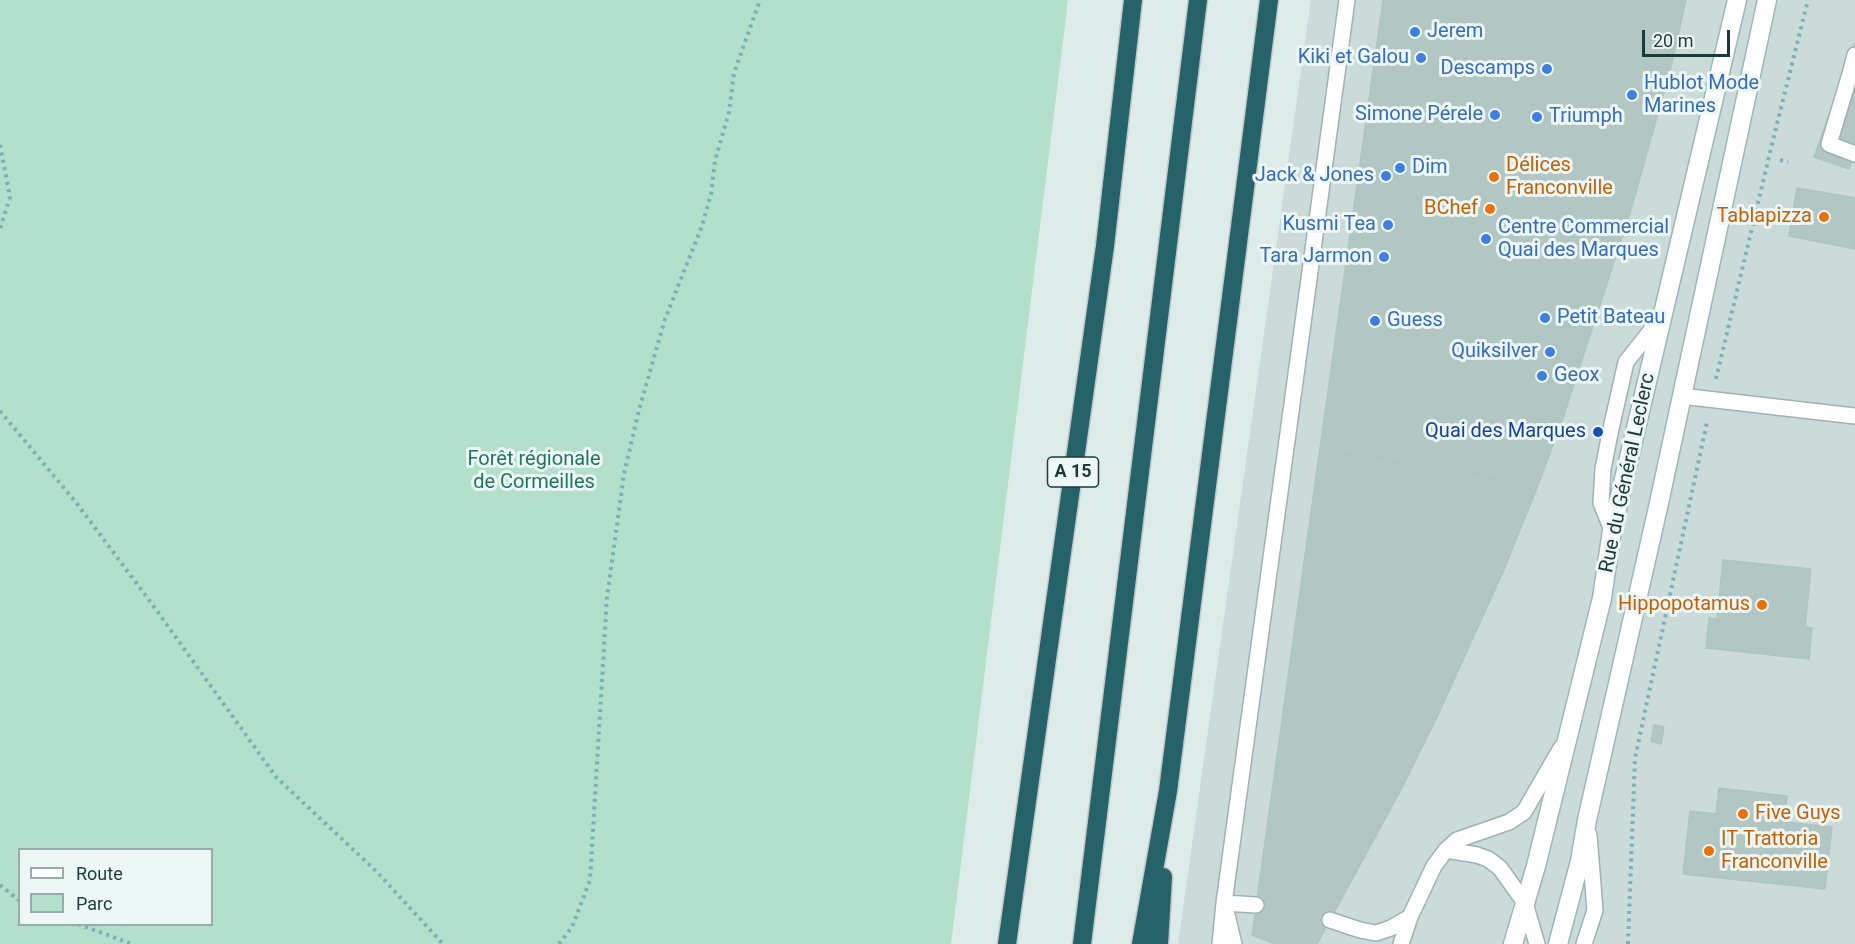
<!DOCTYPE html>
<meta charset="utf-8">
<style>
body{margin:0}
#map{position:relative;width:1855px;height:944px;overflow:hidden;background:#ddebe9;font-family:Roboto,sans-serif}
canvas{display:block}
.legend{position:absolute;left:18px;top:848px;width:195px;height:78px;box-sizing:border-box;background:#edf7f5;border:2px solid #9aabab;margin:0;padding:8px 10px;list-style:none;font-size:18px;color:#1d3a3b}
.legend li{display:flex;align-items:center;gap:12px;height:30px}
.legend b{width:30px;border:2px solid #9aabab}
.scale{position:absolute;left:1642px;top:30px;width:88px;height:27px;box-sizing:border-box;border:3px solid #1d3a3b;border-top:0;padding-left:8px;font-size:18px;line-height:21px;white-space:nowrap;color:#1d3a3b;-webkit-text-stroke:4px #edf7f5;paint-order:stroke}
</style>
<div id="map">
<canvas width="1855" height="944"></canvas>
<ul class="legend">
<li><b style="height:8px;background:#fff"></b>Route</li>
<li><b style="height:16px;background:#b3dfcd"></b>Parc</li>
</ul>
<div class="scale">20 m</div>
</div>
<script>
const context = document.querySelector('canvas').getContext('2d');
context.lineJoin = 'round';
function fillPath(path, color) {
  context.fillStyle = color;
  context.fill(path, 'evenodd');
}
function poly(rows) {
  const path = new Path2D();
  for (const r of rows) {
    path.moveTo(r[0], r[1]);
    for (let i = 2; i < r.length; i += 2) path.lineTo(r[i], r[i + 1]);
  }
  return path;
}
function stroke(path, color, width, dash) {
  context.strokeStyle = color;
  context.lineWidth = width;
  context.lineCap = dash ? 'butt' : 'round';
  context.setLineDash(dash || []);
  context.stroke(path);
}
function write(font, color, halo, rows, align = 'center') {
  context.font = font + ' Roboto,sans-serif';
  context.lineWidth = 6;
  context.setLineDash([]);
  context.textBaseline = 'middle';
  context.strokeStyle = halo;
  context.fillStyle = color;
  for (const [text, x, y, turn = 0] of rows) {
    context.save();
    context.translate(x, y);
    context.rotate((+turn || 0) * Math.PI / 180);
    context.textAlign = isNaN(turn) ? turn : align;
    if (halo) context.strokeText(text, 0, 0);
    context.fillText(text, 0, 0);
    context.restore();
  }
}
const built = poly([
 [1311,0,1855,0,1855,944,1178,944]
]);
const green = poly([
 [0,0,1068,0,951,944,0,944],
 [20,850,212,850,212,924,20,924]
]);
const building = poly([
 [1383,0,1686,0,1670,71,1630,213,1561,424,1539,483,1461,473,1320,448,1383,0],
 [1855,42,1855,152,1849,169,1814,157,1855,42],
 [1797,188,1855,198,1855,249,1789,236,1797,188],
 [1320,448,1461,473,1539,483,1503,572,1438,715,1403,786,1317,944,1275,944,1252,935,1320,448],
 [1723,560,1811,569,1805,627,1812,628,1809,659,1706,648,1709,618,1717,619,1723,560],
 [1654,725,1664,727,1661,744,1651,741,1654,725],
 [1719,788,1787,796,1784,822,1832,827,1825,889,1683,874,1690,811,1716,814,1719,788]
]);
const path = poly([
 [0,145,10,197,0,229],
 [1780,160,1788,162],
 [1716,379,1773,140,1808,0],
 [0,411,78,505,152,604,276,777,377,872,443,944],
 [0,885,20,901],
 [78,924,132,944],
 [559,944,572,927,590,880,607,597,624,474,639,410,665,319,702,226,711,194,715,161,729,112,734,73,760,0],
 [1628,944,1635,758,1707,422]
]);
const lane = poly([
 [1855,55,1850,74,1855,75],
 [1850,74,1829,144,1855,154],
 [1681,396,1855,416],
 [1612,530,1601,503,1603,469,1610,433,1626,362,1661,318],
 [1446,850,1477,855,1488,859,1500,868,1525,903,1537,944],
 [1224,903,1256,905],
 [1227,915,1234,944],
 [1330,920,1360,930,1376,933,1391,928,1410,917],
 [1220,944,1224,903,1347,0],
 [1401,944,1410,917,1434,866,1446,850,1457,840,1509,822,1524,812,1561,748],
 [1584,944,1595,910,1589,835]
]);
const secondary = poly([
 [1513,944,1536,866,1602,598,1612,530,1737,0],
 [1558,944,1580,861,1587,820,1659,503,1767,0]
]);
const highway = poly([
 [1007,944,1105,246,1133,0],
 [1082,944,1198,0],
 [1141,944,1168,791,1269,0],
 [1159,944,1163,877]
]);
const markers = [
 [1415,32,6,"#3f7fe0"],
 [1421,58,6,"#3f7fe0"],
 [1547,69,6,"#3f7fe0"],
 [1632,95,6,"#3f7fe0"],
 [1495,115,6,"#3f7fe0"],
 [1537,117,6,"#3f7fe0"],
 [1400,168,6,"#3f7fe0"],
 [1386,176,6,"#3f7fe0"],
 [1494,177,6,"#e8710a"],
 [1490,209,6,"#e8710a"],
 [1824,217,6,"#e8710a"],
 [1388,225,6,"#3f7fe0"],
 [1486,239,6,"#3f7fe0"],
 [1384,257,6,"#3f7fe0"],
 [1545,318,6,"#3f7fe0"],
 [1375,321,6,"#3f7fe0"],
 [1550,352,6,"#3f7fe0"],
 [1542,376,6,"#3f7fe0"],
 [1598,432,6,"#1a4fb4"],
 [1762,605,6,"#e8710a"],
 [1743,814,6,"#e8710a"],
 [1709,851,6,"#e8710a"]
];
const shields = [
 [1073,472,51]
];
const shieldNames = [
 ["A 15",1073,472]
];
const shopNames = [
 ["Jerem",1427,32],
 ["Kiki et Galou",1409,58,"right"],
 ["Descamps",1535,69,"right"],
 ["Hublot Mode",1644,84],
 ["Marines",1644,107],
 ["Simone Pérele",1483,115,"right"],
 ["Triumph",1549,117],
 ["Dim",1412,168],
 ["Jack & Jones",1374,176,"right"],
 ["Kusmi Tea",1376,225,"right"],
 ["Centre Commercial",1498,228],
 ["Quai des Marques",1498,251],
 ["Tara Jarmon",1372,257,"right"],
 ["Petit Bateau",1557,318],
 ["Guess",1387,321],
 ["Quiksilver",1538,352,"right"],
 ["Geox",1554,376]
];
const foodNames = [
 ["Délices",1506,166],
 ["Franconville",1506,189],
 ["BChef",1478,209,"right"],
 ["Tablapizza",1812,217,"right"],
 ["Hippopotamus",1750,605,"right"],
 ["Five Guys",1755,814],
 ["IT Trattoria",1721,840],
 ["Franconville",1721,863]
];
const transitNames = [
 ["Quai des Marques",1586,432]
];
const parkNames = [
 ["Forêt régionale",534,460],
 ["de Cormeilles",534,483]
];
const streetNames = [
 ["Rue du Général Leclerc",1628,473,-78]
];
fillPath(built, '#cbdbd9');
fillPath(green, '#b3dfcd');
fillPath(building, '#b2c6c3');
stroke(building, '#afc5c3', 1.5);
stroke(lane, '#a0b2b1', 18);
stroke(secondary, '#9bb8b6', 21);
stroke(highway, '#c0c8c8', 21);
stroke(path, '#7ab1b2', 4, [3, 4.5]);
stroke(lane, '#fff', 15);
stroke(secondary, '#fff', 18);
stroke(highway, '#26626a', 18);
for (const [x, y, r, color] of markers) {
  const dot = new Path2D();
  dot.arc(x, y, r, 0, 2 * Math.PI);
  context.fillStyle = color;
  context.fill(dot);
  stroke(dot, '#edf7f5', 2);
}
for (const [x, y, w] of shields) {
  const box = new Path2D();
  box.roundRect(x - w / 2, y - 15, w, 30, 4.5);
  context.fillStyle = '#edf7f5';
  context.fill(box);
  stroke(box, '#1d3a3b', 1.5);
}
write('bold 18px', '#1d3a3b', null, shieldNames);
write('20px', '#366cbe', '#edf7f5', shopNames, 'left');
write('20px', '#c56008', '#edf7f5', foodNames, 'left');
write('20px', '#164399', '#edf7f5', transitNames, 'right');
write('20px', '#23765e', '#edf7f5', parkNames);
write('20px', '#1d3a3b', '#edf7f5', streetNames);
</script>
